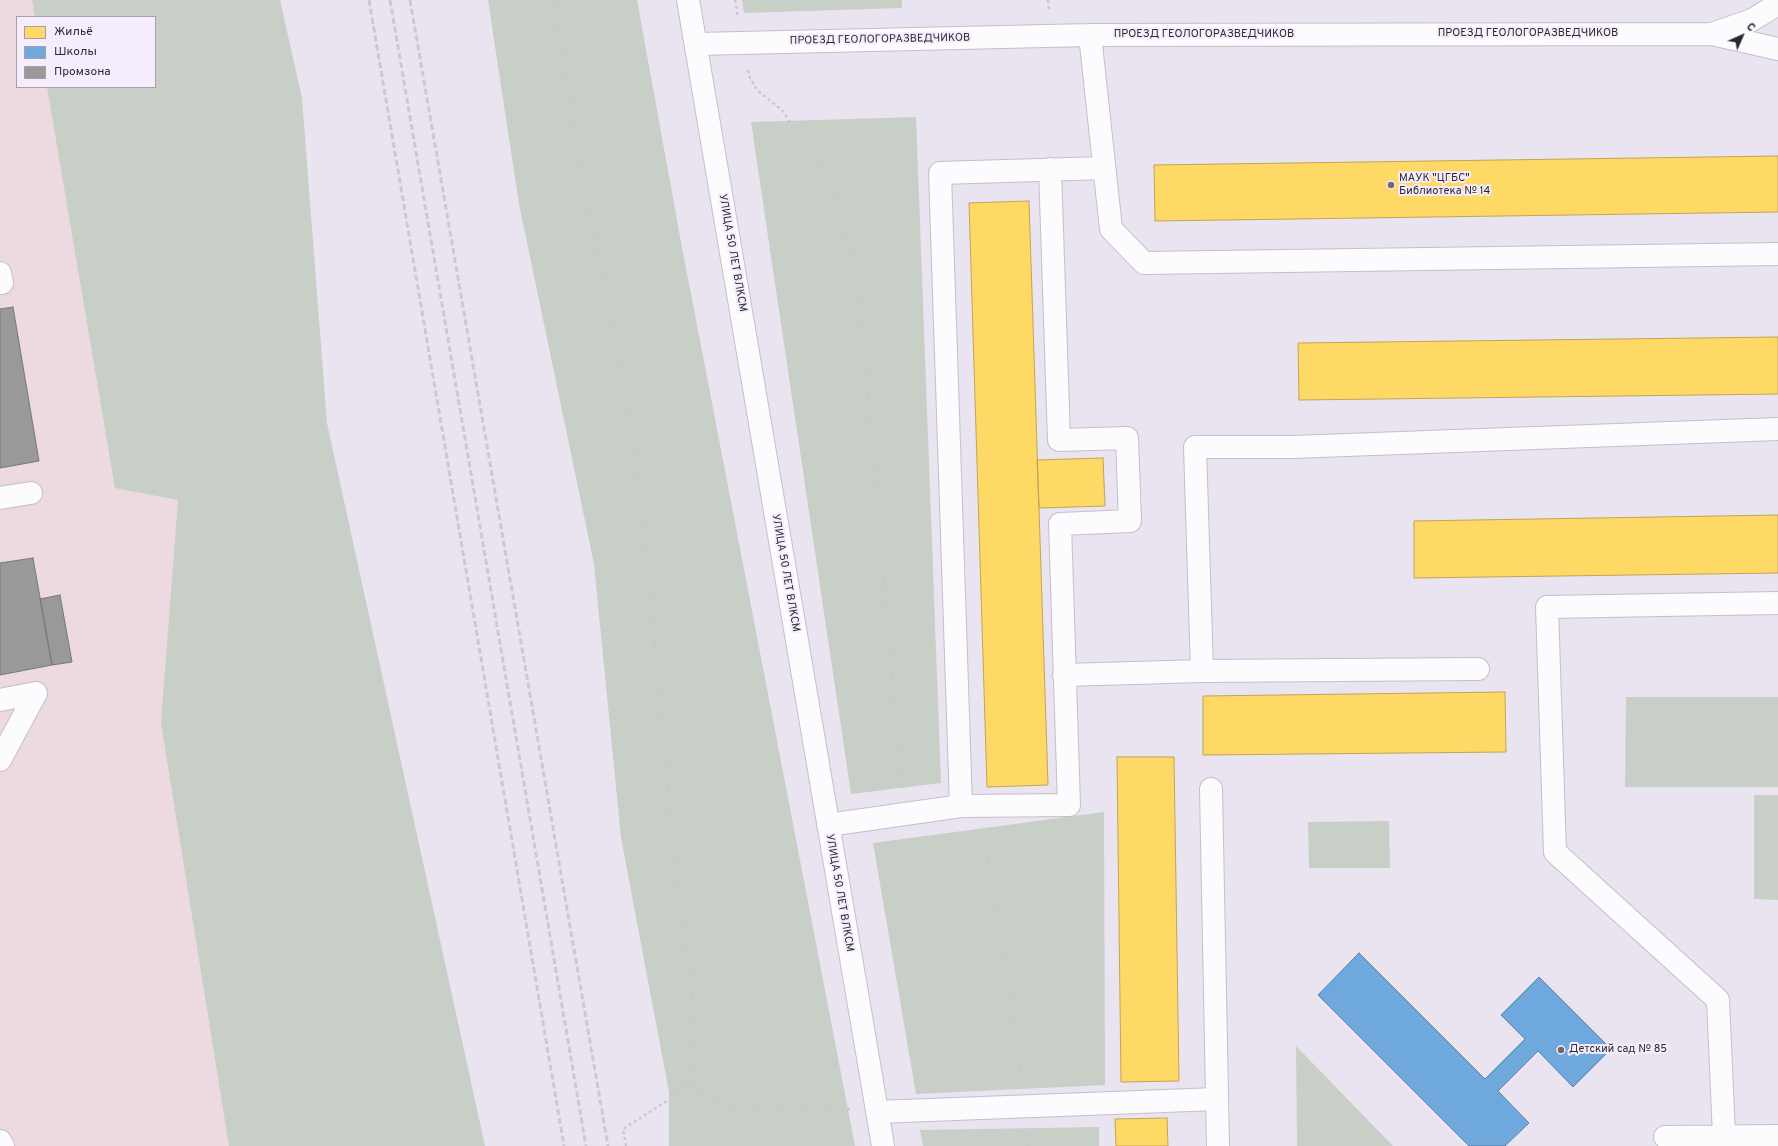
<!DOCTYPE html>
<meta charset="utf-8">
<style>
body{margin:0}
#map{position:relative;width:1778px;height:1146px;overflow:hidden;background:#eae4f1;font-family:Overpass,sans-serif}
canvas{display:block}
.legend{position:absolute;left:16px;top:16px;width:140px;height:72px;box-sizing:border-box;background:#f5edfc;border:1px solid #a59eab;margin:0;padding:5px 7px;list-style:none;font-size:12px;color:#2c2831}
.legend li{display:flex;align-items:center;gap:8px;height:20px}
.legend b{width:20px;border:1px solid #a59eab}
.north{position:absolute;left:1722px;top:16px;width:40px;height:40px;-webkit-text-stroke:3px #f5edfc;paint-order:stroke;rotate:45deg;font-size:11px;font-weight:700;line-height:16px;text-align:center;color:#2c2831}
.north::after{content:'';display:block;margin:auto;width:14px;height:18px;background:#2c2831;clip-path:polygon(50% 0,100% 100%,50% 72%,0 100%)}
</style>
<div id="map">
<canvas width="1778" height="1146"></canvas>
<ul class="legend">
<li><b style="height:11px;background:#ffd966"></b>Жильё</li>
<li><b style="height:11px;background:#6fa8dc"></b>Школы</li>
<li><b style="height:11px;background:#999"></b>Промзона</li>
</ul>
<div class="north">С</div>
</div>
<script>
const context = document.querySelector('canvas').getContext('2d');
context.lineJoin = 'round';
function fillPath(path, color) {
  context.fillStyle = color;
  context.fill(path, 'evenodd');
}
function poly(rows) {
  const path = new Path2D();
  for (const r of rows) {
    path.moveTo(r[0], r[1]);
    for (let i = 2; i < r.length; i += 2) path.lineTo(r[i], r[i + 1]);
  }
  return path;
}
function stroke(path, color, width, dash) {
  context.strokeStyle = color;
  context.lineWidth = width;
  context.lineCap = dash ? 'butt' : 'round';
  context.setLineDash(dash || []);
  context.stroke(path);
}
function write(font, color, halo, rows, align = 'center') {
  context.font = font + ' Overpass,sans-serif';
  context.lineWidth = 4;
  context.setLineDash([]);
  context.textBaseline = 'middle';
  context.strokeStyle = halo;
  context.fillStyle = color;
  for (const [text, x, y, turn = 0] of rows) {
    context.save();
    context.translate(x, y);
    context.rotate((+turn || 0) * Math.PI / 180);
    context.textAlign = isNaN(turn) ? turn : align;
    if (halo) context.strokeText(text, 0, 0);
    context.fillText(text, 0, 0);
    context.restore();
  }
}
const industrial = poly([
 [0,0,122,0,125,17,17,17,17,87,137,87,323,1146,0,1146]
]);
const green = poly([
 [32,0,280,0,302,98,327,423,485,1146,229,1146,161,723,178,500,115,488,47,87,155,87,155,17,35,17],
 [488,0,637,0,681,242,855,1146,669,1146,669,1092,621,838,594,564,519,204],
 [742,0,902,0,902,8,744,13],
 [916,117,941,783,851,794,751,122],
 [1626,697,1778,697,1778,787,1625,787],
 [1754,795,1778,795,1778,900,1754,899],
 [1104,812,1105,1085,916,1094,873,843],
 [1389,821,1390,868,1309,868,1308,822],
 [1296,1046,1393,1146,1297,1146],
 [1099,1127,1099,1146,923,1146,920,1130]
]);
const homes = poly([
 [1778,156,1778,212,1155,221,1154,165,1778,156],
 [1029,201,1048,785,987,787,969,203,1029,201],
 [1778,337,1778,394,1299,400,1298,343,1778,337],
 [1103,458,1105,506,1039,508,1037,460,1103,458],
 [1778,515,1778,573,1414,578,1414,521,1778,515],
 [1505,692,1506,752,1203,755,1203,696,1505,692],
 [1117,757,1174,757,1179,1081,1121,1082,1117,757],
 [1167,1118,1168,1146,1116,1146,1115,1119,1167,1118]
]);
const schools = poly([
 [1359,953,1485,1079,1525,1039,1501,1015,1539,977,1611,1049,1573,1087,1538,1051,1498,1091,1529,1123,1505,1146,1469,1146,1318,995,1359,953]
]);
const industry = poly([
 [13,307,39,461,0,468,0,309,13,307],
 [33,558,52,665,0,675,0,563,33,558],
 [60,595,72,662,52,665,40,599,60,595]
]);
const path = poly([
 [554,0,576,142,637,456,679,908,689,965,693,1011,694,1060,688,1081,676,1095,623,1129,626,1146],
 [735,0,738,18],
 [1048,0,1049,9],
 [748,70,750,78,758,91,782,110,828,178,857,272,902,788],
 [984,832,1022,1080],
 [688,1081,714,1102,737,1109,768,1106,802,1109,850,1109],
 [1027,1133,1028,1146]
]);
const minor = poly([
 [688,0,883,1146],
 [1712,34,1752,20,1778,4],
 [1090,35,1111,229,1144,263,1778,254],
 [697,44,1090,35,1712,34,1778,49],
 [0,273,2,283,0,283],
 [0,498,31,493],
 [1202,671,1195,447,1293,447,1778,429],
 [1064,675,1202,671,1478,669],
 [0,700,36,693,0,760],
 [1211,789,1218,1146],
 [961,806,1069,805,1060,524,1130,521,1127,438,1059,440,1050,169],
 [828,825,961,806,940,173,1104,168],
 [877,1112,1217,1099],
 [1724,1136,1718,1000,1555,852,1547,607,1778,603],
 [1665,1137,1778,1136],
 [0,1141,3,1146]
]);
const rail = poly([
 [369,0,564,1146],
 [390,0,586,1146],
 [410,0,608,1146]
]);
const markers = [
 [1391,185,4,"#6e6a74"],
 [1561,1050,4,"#6e6a74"]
];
const streetNames = [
 ["ПРОЕЗД ГЕОЛОГОРАЗВЕДЧИКОВ",1528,34],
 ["ПРОЕЗД ГЕОЛОГОРАЗВЕДЧИКОВ",1204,35],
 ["ПРОЕЗД ГЕОЛОГОРАЗВЕДЧИКОВ",880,40,-1],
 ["УЛИЦА 50 ЛЕТ ВЛКСМ",732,253,80],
 ["УЛИЦА 50 ЛЕТ ВЛКСМ",785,573,80],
 ["УЛИЦА 50 ЛЕТ ВЛКСМ",839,893,80]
];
const poiNames = [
 ["МАУК \"ЦГБС\"",1399,179],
 ["Библиотека № 14",1399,192],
 ["Детский сад № 85",1569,1050]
];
fillPath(industrial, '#ecdae0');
fillPath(green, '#c8cfc6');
fillPath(homes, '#ffd966');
stroke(homes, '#c0a456', 1);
fillPath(schools, '#6fa8dc');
stroke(schools, '#5b82a9', 1);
fillPath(industry, '#999');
stroke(industry, '#78777a', 1);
stroke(minor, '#c4bfca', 24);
stroke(path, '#cac8cc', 2.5, [3, 3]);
stroke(minor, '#fcfbfd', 22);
stroke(rail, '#cbcacd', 3, [6, 3]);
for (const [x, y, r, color] of markers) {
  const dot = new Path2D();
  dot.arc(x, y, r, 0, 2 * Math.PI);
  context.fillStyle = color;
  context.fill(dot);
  stroke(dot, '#f5edfc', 1.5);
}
write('11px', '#2c2831', '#f5edfc', streetNames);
write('11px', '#2c2831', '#f5edfc', poiNames, 'left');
</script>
